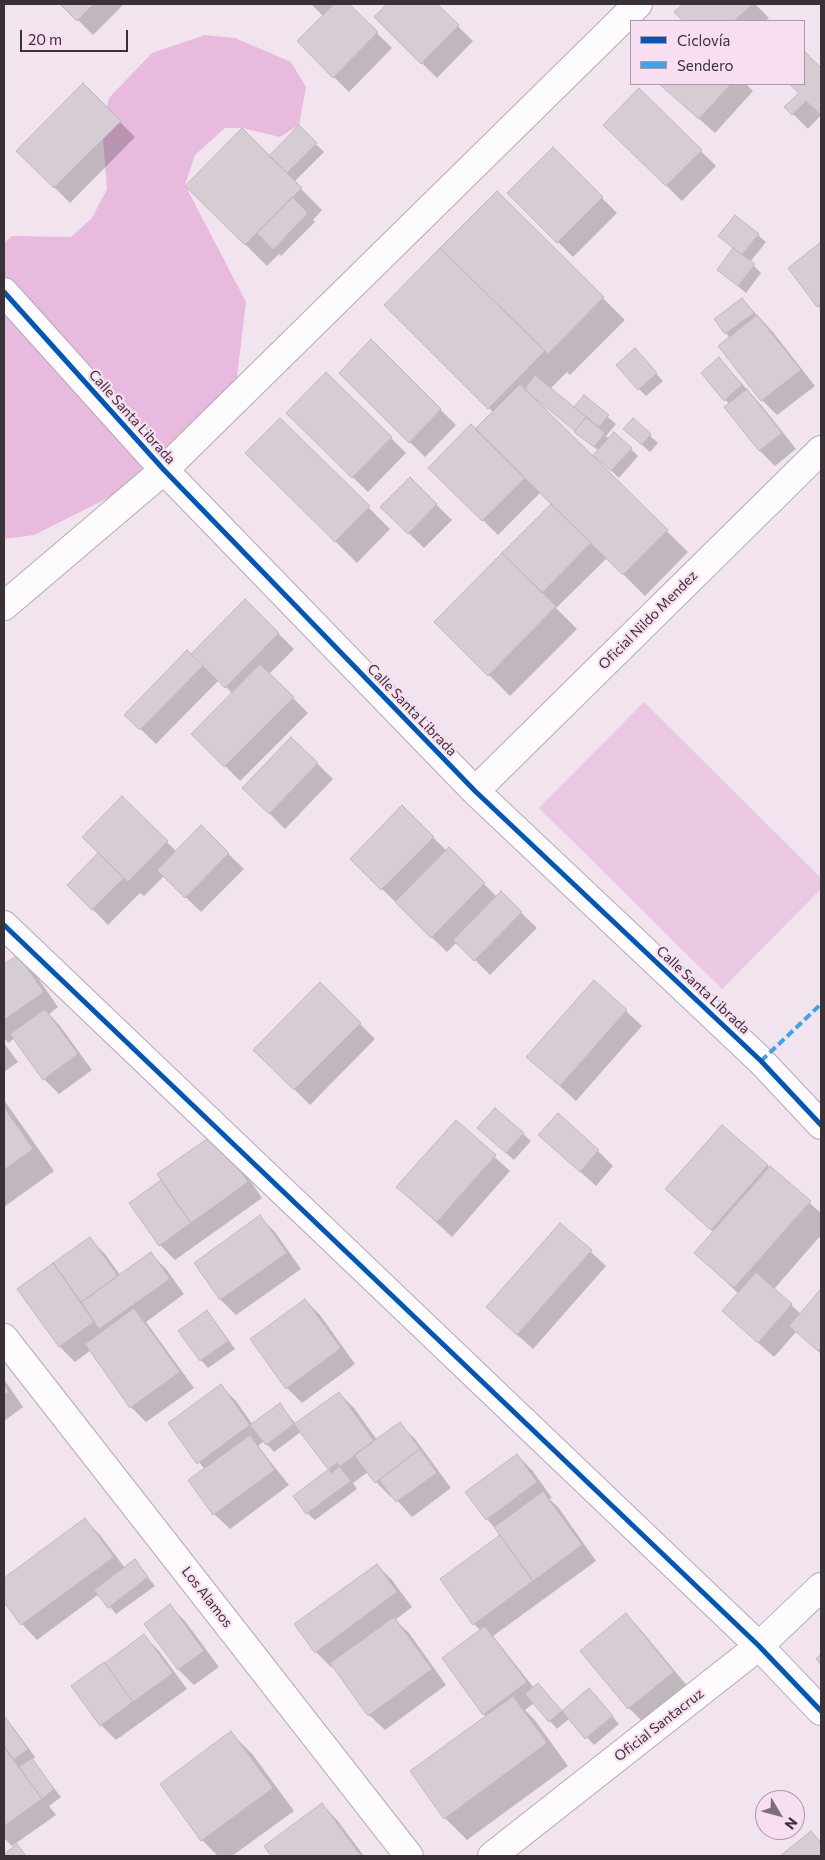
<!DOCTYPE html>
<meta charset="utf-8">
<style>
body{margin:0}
#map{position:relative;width:825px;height:1860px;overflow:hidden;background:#f1e4ee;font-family:Commissioner,sans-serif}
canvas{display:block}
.frame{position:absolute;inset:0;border:5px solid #3a3138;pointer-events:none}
.legend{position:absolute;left:630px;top:20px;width:175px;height:65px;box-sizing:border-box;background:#f7def1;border:1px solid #ab99a7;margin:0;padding:6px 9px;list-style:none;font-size:15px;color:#3a3138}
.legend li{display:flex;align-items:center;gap:10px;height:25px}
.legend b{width:25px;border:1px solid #ab99a7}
.north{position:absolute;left:755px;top:1790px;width:50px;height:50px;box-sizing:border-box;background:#f7def1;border:1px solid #ab99a7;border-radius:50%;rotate:127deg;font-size:14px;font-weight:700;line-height:20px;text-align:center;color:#3a3138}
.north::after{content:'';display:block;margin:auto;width:18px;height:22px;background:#7a7078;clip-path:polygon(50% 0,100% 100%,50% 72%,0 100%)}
.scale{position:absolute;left:20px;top:30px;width:108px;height:22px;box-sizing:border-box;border:2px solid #3a3138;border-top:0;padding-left:6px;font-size:15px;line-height:18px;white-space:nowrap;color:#3a3138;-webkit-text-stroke:4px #f7def1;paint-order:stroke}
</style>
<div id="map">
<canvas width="825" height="1860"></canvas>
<div class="frame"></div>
<ul class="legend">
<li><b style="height:6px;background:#0057b8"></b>Ciclovía</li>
<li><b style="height:6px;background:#3fa3ec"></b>Sendero</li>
</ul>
<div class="north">N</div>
<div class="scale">20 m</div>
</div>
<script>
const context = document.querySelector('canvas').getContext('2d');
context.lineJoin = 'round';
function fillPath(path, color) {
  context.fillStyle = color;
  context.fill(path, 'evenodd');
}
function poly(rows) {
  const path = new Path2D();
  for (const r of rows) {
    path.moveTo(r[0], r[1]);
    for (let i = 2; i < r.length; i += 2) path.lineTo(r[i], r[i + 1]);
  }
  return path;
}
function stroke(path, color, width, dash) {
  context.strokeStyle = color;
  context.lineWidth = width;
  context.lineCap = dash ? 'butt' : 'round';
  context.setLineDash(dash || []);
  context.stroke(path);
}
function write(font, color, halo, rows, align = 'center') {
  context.font = font + ' Commissioner,sans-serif';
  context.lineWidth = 4.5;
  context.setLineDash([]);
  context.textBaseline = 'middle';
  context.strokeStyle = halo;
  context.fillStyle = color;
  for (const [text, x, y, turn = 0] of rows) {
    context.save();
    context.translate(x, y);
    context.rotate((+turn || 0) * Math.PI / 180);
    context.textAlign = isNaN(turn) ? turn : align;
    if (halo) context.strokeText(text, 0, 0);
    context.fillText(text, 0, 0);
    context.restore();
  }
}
const green = poly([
 [644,702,821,878,821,889,722,989,539,808]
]);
const forest = poly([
 [205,35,235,38,291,62,306,87,299,125,280,137,242,128,225,128,195,155,185,185,246,302,234,402,164,470,34,535,4,539,4,243,12,236,71,237,92,218,107,189,102,126,109,98,152,53]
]);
const shadow = poly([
 [62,4,124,4,93,35],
 [311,4,347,4,392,48,349,92,298,41,323,16],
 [388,4,435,4,473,41,437,78,375,17],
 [685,4,755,4,769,18,765,21,684,21,676,12],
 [804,53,821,70,821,115,808,129,786,107,800,94,790,84,804,84],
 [660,84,746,84,753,91,715,133],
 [83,85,135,137,70,203,18,151],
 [639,90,716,166,682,201,605,125],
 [299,127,324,152,294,182,322,210,313,220,315,222,281,256,279,254,267,266,187,186,269,157],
 [553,149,617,213,573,257,509,193],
 [497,193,625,320,570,375,567,372,550,389,574,409,584,396,616,424,606,436,609,439,631,449,638,456,619,478,603,463,599,451,539,401,537,403,688,552,645,596,607,558,556,608,577,629,510,696,436,622,553,504,541,492,498,535,430,468,475,431,493,412,385,305],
 [758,235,766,242,750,262,761,273,746,293,718,270,734,249,720,236],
 [821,244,821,310,789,268],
 [742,299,772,331,815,386,777,415,762,400,719,346,730,338,715,319],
 [371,341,456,425,425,457,340,373],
 [642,358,663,381,646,396,639,389],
 [726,366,762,406,796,449,775,466,760,451,726,407,730,404,725,400],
 [326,373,406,453,368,492,287,413],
 [280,419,390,529,357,563,246,453],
 [633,420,658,443,650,452,632,436],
 [410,479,452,520,424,548,382,507],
 [245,600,294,649,269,674,308,713,240,781,193,734,233,694,219,680,156,744,126,715,191,655],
 [292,739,333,779,285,829,244,788],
 [122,798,177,852,201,827,244,869,201,912,164,876,144,896,140,893,108,925,69,885,100,853],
 [402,807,447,851,449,849,497,897,501,893,537,928,490,975,457,942,447,952,351,859],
 [17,956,33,971,58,1007,49,1014,60,1026,92,1070,59,1094,44,1079,15,1038,8,1043,4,1038,4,966],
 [320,984,375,1039,310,1105,255,1050],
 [626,1011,642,1026,576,1101,528,1057],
 [4,1043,18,1062,4,1072],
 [4,1100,54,1171,4,1207],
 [456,1122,510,1171,452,1237,398,1187],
 [722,1126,821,1213,821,1235,774,1289,801,1314,821,1291,821,1354,797,1331,774,1357,723,1311,739,1294,695,1253,713,1232,667,1189],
 [479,1128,523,1134,531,1141,514,1160],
 [540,1135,598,1151,613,1166,596,1186],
 [229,1150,262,1198,175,1260,160,1245,130,1204,163,1180],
 [260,1217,275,1232,301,1269,236,1315,221,1300,195,1263],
 [561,1224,606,1266,533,1349,503,1322],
 [90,1239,105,1254,120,1275,151,1254,166,1269,184,1294,146,1322,194,1388,146,1422,131,1407,91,1350,75,1362,60,1347,19,1289],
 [305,1300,320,1315,355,1364,302,1403,287,1388],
 [207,1312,214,1320,235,1349,208,1368,201,1360],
 [4,1379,23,1407,4,1421],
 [221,1386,236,1401,253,1425,280,1405,296,1424,339,1393,354,1408,377,1440,400,1424,415,1439,451,1488,412,1517,393,1496,391,1497,376,1482,368,1472,353,1483,357,1489,315,1520,307,1513,330,1470,302,1431,274,1452,264,1441,258,1446,289,1485,230,1529,214,1514,205,1470,170,1423],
 [517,1455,532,1470,552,1498,549,1499,558,1507,596,1561,493,1636,534,1688,545,1692,563,1712,589,1689,619,1724,594,1745,570,1718,557,1729,534,1703,525,1710,534,1719,568,1766,467,1840,445,1818,412,1772,486,1717,484,1714,481,1631,474,1624,502,1536,487,1519],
 [85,1520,100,1535,125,1568,135,1561,155,1586,116,1614,99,1594,37,1640,22,1624,4,1600,4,1579],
 [377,1565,392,1580,412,1607,395,1620,409,1633,446,1685,385,1730,369,1715,333,1665,331,1667,316,1652],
 [170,1606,185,1621,219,1667,194,1685,179,1670,146,1624],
 [626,1615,641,1630,688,1687,644,1723,629,1708],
 [144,1636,159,1651,187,1689,116,1740,101,1725,73,1686],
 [6,1720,13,1727,35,1757,32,1760,61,1797,49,1806,56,1815,12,1846,4,1838,4,1721],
 [231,1733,253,1755,294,1811,232,1856,218,1856,202,1840,162,1785],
 [322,1805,337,1820,364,1856,273,1856,265,1846],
 [811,1832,821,1842,821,1856,782,1856]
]);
const building = poly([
 [60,4,94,4,77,21,60,4],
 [334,4,349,4,378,32,333,78,297,41,334,4],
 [387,4,437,4,459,25,421,64,374,17,387,4],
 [683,4,753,4,734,21,683,21,674,12,683,4],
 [804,51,821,68,821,115,806,101,792,115,784,107,799,93,789,84,804,84,804,51],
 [83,83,121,121,54,188,16,151,83,83],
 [659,84,731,84,699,119,659,84],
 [639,88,702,150,666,186,603,125,639,88],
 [299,125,317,143,287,173,269,156,299,125],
 [242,128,302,188,245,245,185,186,242,128],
 [553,147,603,197,557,243,507,193,553,147],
 [497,191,604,297,548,354,440,248,497,191],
 [292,197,308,213,273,250,257,233,292,197],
 [735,215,759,234,742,255,718,236,735,215],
 [821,242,821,304,817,307,788,268,821,242],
 [440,248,545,351,488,409,384,305,440,248],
 [733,248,755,264,738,286,717,270,733,248],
 [742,298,754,313,725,334,714,319,742,298],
 [757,315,801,370,761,401,718,346,757,315],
 [371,339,441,409,409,443,339,373,371,339],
 [635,348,657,373,638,390,616,365,635,348],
 [719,357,742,385,724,401,701,373,719,357],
 [326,372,392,437,352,478,286,413,326,372],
 [535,375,586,417,575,431,524,389,535,375],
 [520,384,668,530,623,575,475,429,520,384],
 [747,389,782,433,759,451,724,407,747,389],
 [584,395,609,415,599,427,574,407,584,395],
 [586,417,605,433,594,447,574,432,586,417],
 [280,418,370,506,335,542,245,453,280,418],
 [633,418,651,434,642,445,623,429,633,418],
 [471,424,525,478,482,521,428,468,471,424],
 [614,432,632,448,611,471,593,455,614,432],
 [410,477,437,504,408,534,380,507,410,477],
 [551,504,591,543,542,593,502,553,551,504],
 [502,553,556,606,488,676,434,622,502,553],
 [245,599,279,633,225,688,191,654,245,599],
 [187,650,203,666,140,730,124,715,187,650],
 [260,664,294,697,224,767,191,734,260,664],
 [291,737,318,763,269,814,242,788,291,737],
 [122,796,168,841,128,882,82,837,122,796],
 [402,805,434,837,381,890,350,859,402,805],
 [201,825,229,853,185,898,157,870,201,825],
 [449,847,485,883,431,938,395,902,449,847],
 [98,853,124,878,92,910,67,885,98,853],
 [501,891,522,912,474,961,453,940,501,891],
 [18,955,44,992,4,1020,4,964,18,955],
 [594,980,627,1010,560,1086,526,1057,594,980],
 [320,982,361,1023,294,1090,253,1050,320,982],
 [45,1009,78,1054,43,1080,10,1034,45,1009],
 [4,1107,33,1149,4,1170,4,1107],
 [495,1108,524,1133,506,1153,477,1128,495,1108],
 [558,1113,599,1150,580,1172,538,1135,558,1113],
 [456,1120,496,1155,437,1222,396,1187,456,1120],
 [722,1125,768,1165,711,1230,665,1189,722,1125],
 [214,1134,248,1182,191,1223,157,1174,214,1134],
 [770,1166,811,1201,734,1288,694,1253,770,1166],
 [161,1180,191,1223,159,1246,129,1203,161,1180],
 [260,1215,287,1253,220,1300,194,1263,260,1215],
 [560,1223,592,1250,517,1335,486,1307,560,1223],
 [90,1237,118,1276,81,1302,53,1263,90,1237],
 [151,1252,170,1279,99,1329,81,1302,151,1252],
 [53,1263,94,1322,59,1347,17,1289,53,1263],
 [756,1272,792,1304,758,1343,722,1311,756,1272],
 [821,1289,821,1348,818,1351,789,1326,821,1289],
 [305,1299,341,1348,286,1389,250,1339,305,1299],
 [134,1308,180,1372,130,1408,85,1344,134,1308],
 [207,1310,228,1341,200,1361,178,1331,207,1310],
 [4,1384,9,1392,4,1395,4,1384],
 [221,1384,250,1425,197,1464,168,1423,221,1384],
 [339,1392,374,1441,331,1473,294,1424,339,1392],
 [280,1403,294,1424,266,1445,250,1425,280,1403],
 [400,1422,420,1449,375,1483,354,1455,400,1422],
 [250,1435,275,1470,213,1515,188,1480,250,1435],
 [420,1449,437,1473,396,1502,379,1480,420,1449],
 [517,1454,537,1482,486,1520,465,1492,517,1454],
 [337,1463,351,1481,306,1514,293,1496,337,1463],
 [543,1491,582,1545,533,1581,494,1527,543,1491],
 [85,1518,114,1557,21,1625,4,1602,4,1578,85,1518],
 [500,1535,533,1581,473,1625,440,1579,500,1535],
 [135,1559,148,1577,108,1608,94,1590,135,1559],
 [377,1564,397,1592,315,1653,294,1624,377,1564],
 [170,1604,204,1651,178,1670,144,1624,170,1604],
 [626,1613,674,1672,628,1709,580,1651,626,1613],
 [394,1617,432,1669,368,1716,330,1663,394,1617],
 [485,1626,527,1682,483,1715,442,1658,485,1626],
 [144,1634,173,1673,133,1702,105,1663,144,1634],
 [821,1654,821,1665,816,1659,821,1654],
 [104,1662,133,1702,100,1726,71,1686,104,1662],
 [538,1683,562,1711,549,1722,525,1694,538,1683],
 [589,1688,613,1716,585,1739,562,1711,589,1688],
 [513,1696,547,1743,444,1819,410,1771,513,1696],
 [6,1718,28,1749,14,1760,4,1746,4,1720,6,1718],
 [231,1731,273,1788,201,1841,160,1784,231,1731],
 [4,1747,42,1799,4,1826,4,1747],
 [32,1758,54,1789,42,1799,19,1767,32,1758],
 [322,1803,361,1856,271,1856,264,1846,322,1803],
 [811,1831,821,1843,821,1856,780,1856,811,1831],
 [17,1844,26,1856,4,1856,4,1854,17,1844]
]);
const minor = poly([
 [4,292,164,470,475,791,761,1061,821,1125],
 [4,606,164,470,638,4],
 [475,791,821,450],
 [4,925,759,1646,821,1711],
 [4,1338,409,1856],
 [492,1856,759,1646,821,1587]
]);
const quiet = poly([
 [761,1061,821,1004]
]);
const cycleway = poly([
 [4,292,164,470,475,791,761,1061,821,1125],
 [4,925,759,1646,821,1711]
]);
const streetNames = [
 ["Calle Santa Librada",132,417,48],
 ["Oficial Nildo Mendez",648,620,-45],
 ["Calle Santa Librada",412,710,46],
 ["Calle Santa Librada",703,990,43],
 ["Los Alamos",207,1597,52],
 ["Oficial Santacruz",659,1725,-38]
];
fillPath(green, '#eac7e2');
fillPath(forest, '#e7bade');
fillPath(shadow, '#0003');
fillPath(building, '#d6ccd4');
stroke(building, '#c1b6bf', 1);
stroke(minor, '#b4aab2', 30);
stroke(minor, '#fdfbfc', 28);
stroke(quiet, '#3fa3ec', 4, [8, 4]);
stroke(cycleway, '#0057b8', 5);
write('14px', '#3a3138', '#f7def1', streetNames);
</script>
